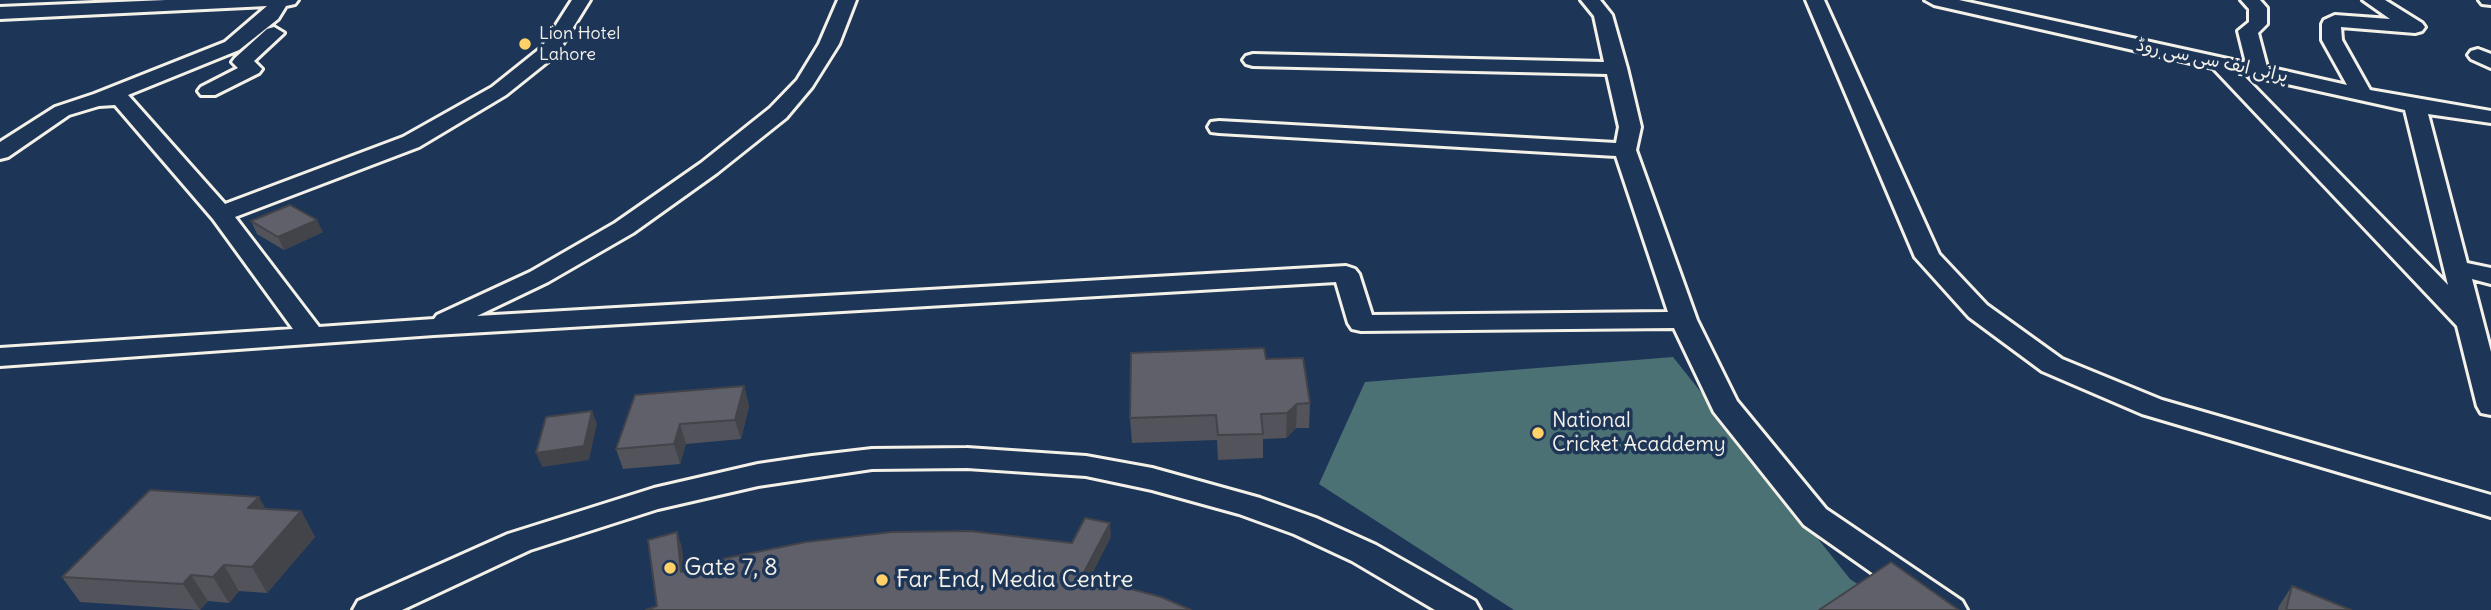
<!DOCTYPE html>
<meta charset="utf-8">
<style>
body{margin:0}
canvas{display:block;background:#1d3557}
</style>
<canvas width="2491" height="610"></canvas>
<script>
const context = document.querySelector('canvas').getContext('2d');
context.lineJoin = 'round';
function fillPath(path, color) {
  context.fillStyle = color;
  context.fill(path, 'evenodd');
}
function poly(rows) {
  const path = new Path2D();
  for (const r of rows) {
    path.moveTo(r[0], r[1]);
    for (let i = 2; i < r.length; i += 2) path.lineTo(r[i], r[i + 1]);
  }
  return path;
}
function stroke(path, color, width, dash) {
  context.strokeStyle = color;
  context.lineWidth = width;
  context.lineCap = dash ? 'butt' : 'round';
  context.setLineDash(dash || []);
  context.stroke(path);
}
function write(font, color, halo, rows, align = 'center') {
  context.font = font + ' Delius,"Playpen Sans Arabic",sans-serif';
  context.lineWidth = 7;
  context.setLineDash([]);
  context.textBaseline = 'middle';
  context.strokeStyle = halo;
  context.fillStyle = color;
  for (const [text, x, y, turn = 0] of rows) {
    context.save();
    context.translate(x, y);
    context.rotate((+turn || 0) * Math.PI / 180);
    context.textAlign = isNaN(turn) ? turn : align;
    if (halo) context.strokeText(text, 0, 0);
    context.fillText(text, 0, 0);
    context.restore();
  }
}
const green = poly([
 [1673,357,1850,579,1896,610,1514,610,1319,484,1365,382]
]);
const minor = poly([
 [166,0,298,0,295,4,286,6,278,19,239,50,128,95,225,204,403,137,492,87,542,47,572,0,590,0,556,55,506,95,419,147,235,217,319,327,434,319,437,315,530,272,615,223,701,163,770,108,797,80,819,44,838,0,856,0,839,44,812,87,786,118,717,173,633,233,548,282,477,316,1346,266,1355,269,1359,274,1372,315,1668,312,1616,156,1219,133,1211,132,1208,127,1211,122,1219,121,1616,143,1619,127,1607,74,1253,66,1246,64,1243,60,1246,56,1253,54,1604,62,1594,16,1581,0,1600,0,1612,15,1627,68,1641,127,1636,150,1697,320,1737,401,1826,509,1962,601,1967,610,1925,610,1804,525,1714,412,1674,328,1361,331,1352,329,1348,323,1336,282,434,335,0,366,0,348,293,329,213,219,115,105,99,106,69,115,8,157,0,159,0,142,55,107,94,94,225,42,267,6,0,19,0,7,166,0],
 [1806,0,1824,0,1939,254,1987,305,2062,359,2162,400,2491,495,2491,517,2142,414,2042,371,1969,317,1915,257,1806,0],
 [1925,0,1959,0,2246,63,2238,31,2249,22,2249,9,2241,0,2260,0,2267,8,2267,24,2258,33,2267,67,2347,85,2322,40,2322,24,2324,20,2335,15,2390,19,2363,0,2385,0,2422,23,2425,27,2422,31,2415,33,2341,27,2342,40,2370,90,2491,111,2491,123,2428,114,2467,263,2491,268,2491,284,2472,279,2491,352,2491,415,2481,413,2477,406,2457,326,2213,68,1934,5,1925,0],
 [2242,74,2405,110,2448,285,2242,74],
 [2479,0,2491,0,2491,5,2482,4,2479,0],
 [274,27,284,33,254,61,262,69,259,73,215,95,201,95,198,91,201,87,238,68,232,62,235,58,267,29,274,27],
 [2478,49,2491,54,2491,68,2471,59,2468,55,2471,51,2478,49],
 [967,448,1086,456,1152,468,1260,498,1316,518,1376,545,1475,601,1480,610,1435,610,1352,561,1294,534,1239,514,1152,490,1086,476,967,468,872,469,758,486,658,509,530,550,402,610,353,610,358,601,508,534,654,488,758,464,812,456,872,449,967,448]
]);
const wall = poly([
 [251,221,323,232,284,250,257,234],
 [1266,359,1310,403,1309,428,1296,428,1286,438,1263,439,1263,458,1218,460,1217,440,1132,443,1130,418],
 [744,386,749,406,741,439,686,444,680,464,623,469,616,449],
 [266,509,301,511,315,537,267,593,239,591,229,603,208,601,200,610,80,602,62,577],
 [2292,586,2351,610,2278,610,2279,606]
]);
const shadedWall = poly([
 [317,220,323,232,284,250,278,237],
 [744,386,749,406,741,439,735,420],
 [1297,404,1296,428,1286,438,1287,413],
 [592,411,597,424,589,460,542,467,536,453],
 [680,424,686,444,680,464,674,444],
 [259,497,273,522,248,508],
 [301,511,315,537,267,593,252,567],
 [1110,523,1111,537,1084,590,1082,576],
 [677,532,682,547,686,586,681,572],
 [224,565,239,591,229,603,213,577],
 [191,575,208,601,200,610,183,584]
]);
const building = poly([
 [290,205,317,220,278,237,251,221,290,205],
 [1264,348,1266,359,1303,358,1310,403,1297,404,1287,413,1261,414,1263,434,1218,435,1216,415,1130,418,1131,353,1264,348],
 [744,386,735,420,680,424,674,444,616,449,635,395,744,386],
 [592,411,584,446,536,453,546,417,592,411],
 [150,490,259,497,248,508,301,511,252,567,224,565,213,577,191,575,183,584,62,577,150,490],
 [1085,518,1110,523,1082,576,1161,597,1191,610,646,610,657,606,648,540,677,532,681,572,727,558,806,542,892,532,970,531,1072,543,1085,518],
 [1891,562,1959,610,1819,610,1891,562],
 [2292,586,2351,610,2286,610,2292,586]
]);
const markers = [
 [525,44,7,"#ffd166"],
 [1538,433,7,"#ffd166"],
 [670,568,7,"#ffd166"],
 [882,580,7,"#ffd166"]
];
const farPoinames = [
 ["Lion Hotel",539,34],
 ["Lahore",539,55]
];
const farStreetnames = [
 ["پرانی ایف سی سی روڈ",2212,61,12]
];
const poiNames = [
 ["National",1552,421],
 ["Cricket Acaddemy",1552,445]
];
const nearPoinames = [
 ["Gate 7, 8",684,568],
 ["Far End, Media Centre",896,580]
];
fillPath(green, '#4c7174');
stroke(minor, '#f4f1e8', 6);
fillPath(minor, '#1d3557');
fillPath(wall, '#53535b');
fillPath(shadedWall, '#43434a');
fillPath(building, '#60606a');
stroke(building, '#43434a', 2);
for (const [x, y, r, color] of markers) {
  const dot = new Path2D();
  dot.arc(x, y, r, 0, 2 * Math.PI);
  context.fillStyle = color;
  context.fill(dot);
  stroke(dot, '#1d3557', 2.5);
}
write('18px', '#f4f1e8', '#1d3557', farPoinames, 'left');
write('18px', '#f4f1e8', '#1d3557', farStreetnames);
write('21px', '#f4f1e8', '#1d3557', poiNames, 'left');
write('24px', '#f4f1e8', '#1d3557', nearPoinames, 'left');
</script>
